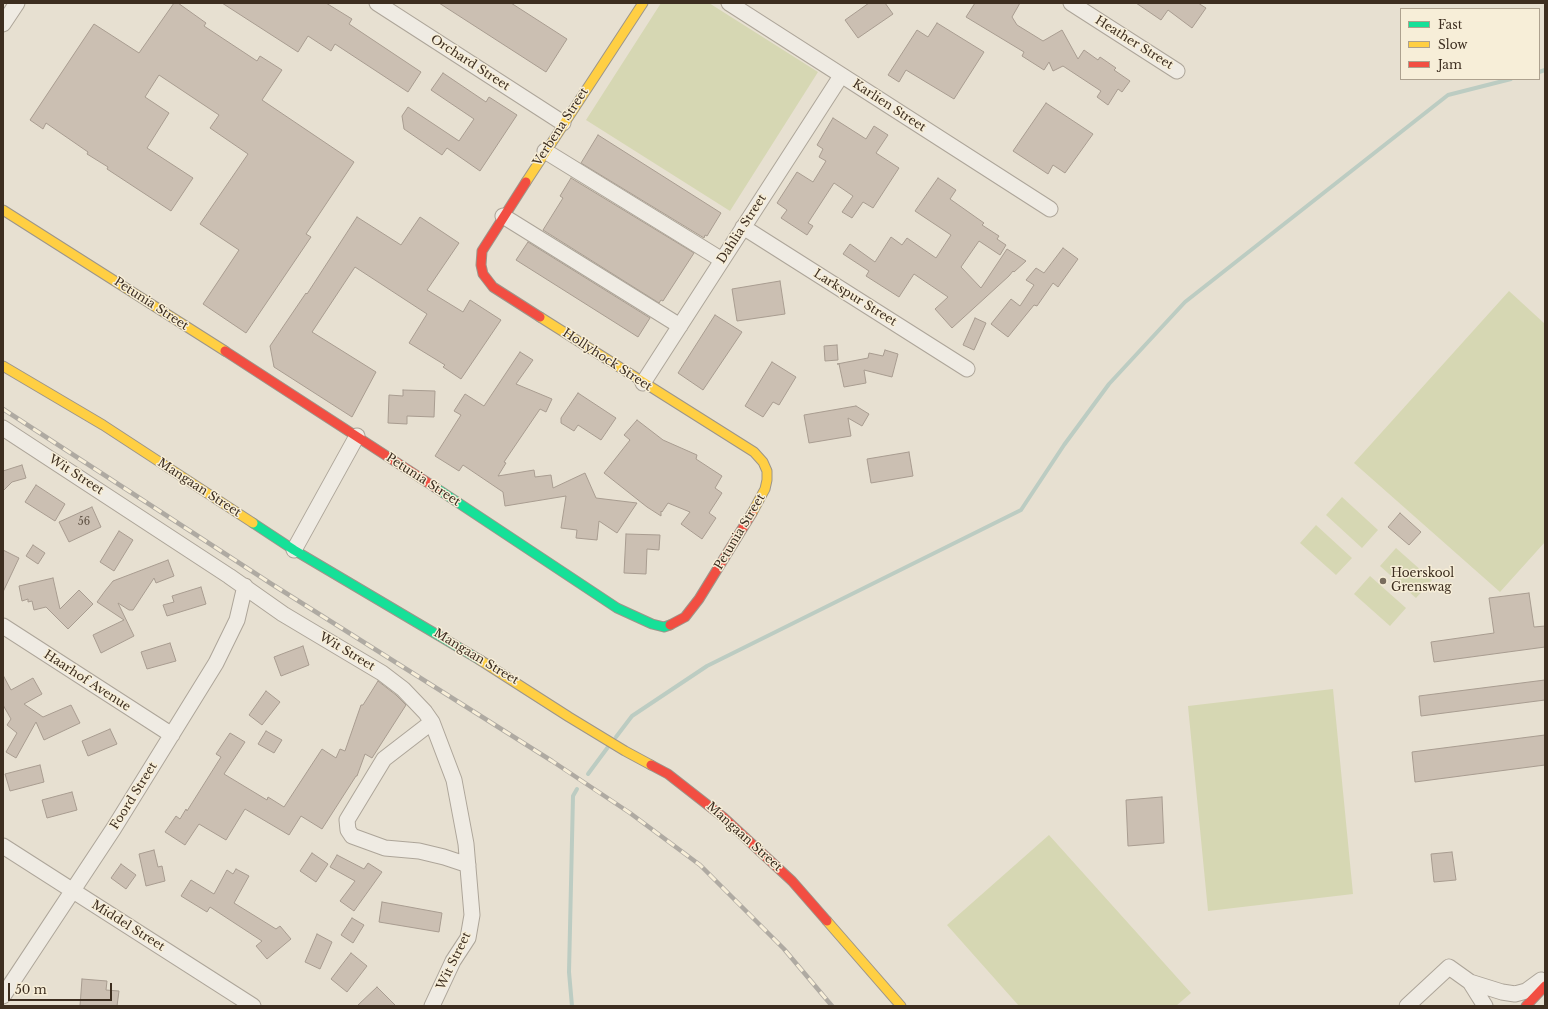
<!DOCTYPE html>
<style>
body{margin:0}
#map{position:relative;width:1548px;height:1009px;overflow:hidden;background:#e7e0d1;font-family:"Libre Baskerville",serif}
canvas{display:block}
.frame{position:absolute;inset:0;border:4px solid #3d2e20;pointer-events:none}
.legend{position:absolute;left:1400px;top:8px;width:140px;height:72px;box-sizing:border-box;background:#f7eed8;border:1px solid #ada18e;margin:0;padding:5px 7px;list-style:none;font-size:12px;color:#3d2e20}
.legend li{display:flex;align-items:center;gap:8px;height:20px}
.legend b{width:20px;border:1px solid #ada18e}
.scale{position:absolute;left:8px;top:983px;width:104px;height:18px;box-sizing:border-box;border:2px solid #3d2e20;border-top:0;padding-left:5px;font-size:12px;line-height:14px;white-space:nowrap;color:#3d2e20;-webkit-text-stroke:3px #f7eed8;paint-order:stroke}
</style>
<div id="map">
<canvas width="1548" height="1009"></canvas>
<div class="frame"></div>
<ul class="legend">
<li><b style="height:5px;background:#16e098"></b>Fast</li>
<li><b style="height:5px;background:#ffcf43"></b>Slow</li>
<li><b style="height:5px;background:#f24e42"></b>Jam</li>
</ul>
<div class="scale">50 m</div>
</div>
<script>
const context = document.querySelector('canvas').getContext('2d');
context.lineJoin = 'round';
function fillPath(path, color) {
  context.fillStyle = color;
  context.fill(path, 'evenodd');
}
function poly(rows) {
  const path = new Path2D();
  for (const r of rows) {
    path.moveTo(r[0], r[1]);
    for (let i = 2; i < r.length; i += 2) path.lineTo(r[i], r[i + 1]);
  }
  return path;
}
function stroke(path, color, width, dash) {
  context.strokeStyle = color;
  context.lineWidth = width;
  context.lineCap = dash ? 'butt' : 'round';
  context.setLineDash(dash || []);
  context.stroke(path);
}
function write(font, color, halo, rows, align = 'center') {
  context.font = font + ' "Libre Baskerville",serif';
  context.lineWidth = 3;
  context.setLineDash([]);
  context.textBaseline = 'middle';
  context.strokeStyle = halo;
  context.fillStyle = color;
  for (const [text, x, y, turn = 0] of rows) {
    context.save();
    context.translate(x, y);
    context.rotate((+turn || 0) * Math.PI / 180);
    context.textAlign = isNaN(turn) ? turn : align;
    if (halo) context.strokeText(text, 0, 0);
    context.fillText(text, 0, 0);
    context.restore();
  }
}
const green = poly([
 [661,3,709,3,818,72,730,211,586,120],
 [1509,291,1545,324,1545,542,1500,592,1354,463],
 [1342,497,1378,530,1362,548,1326,515],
 [1316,525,1352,558,1336,575,1300,543],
 [1396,548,1432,580,1416,598,1380,566],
 [1370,576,1406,608,1390,626,1354,594],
 [1333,689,1353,894,1208,911,1188,706],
 [1049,835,1191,993,1176,1006,1019,1006,947,925]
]);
const stream = poly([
 [1539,72,1545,70],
 [616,737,632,716,707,666,1021,510,1064,445,1109,384,1185,302,1448,95,1511,79],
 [588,774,608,747],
 [572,1006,569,972,573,796,577,789]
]);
const building = poly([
 [174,3,178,3,206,23,204,26,257,61,260,56,282,70,262,100,354,162,306,234,311,237,246,333,203,304,239,250,200,224,248,154,210,128,219,115,159,75,145,97,169,113,147,148,193,178,171,211,107,169,108,167,87,154,88,152,46,123,43,129,30,120,94,24,139,53,174,3],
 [222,3,326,3,352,19,349,24,421,72,408,92,335,44,331,51,308,36,298,52,222,3],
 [439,3,511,3,567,39,546,72,439,3],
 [869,3,885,3,893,14,858,38,845,20,869,3],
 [975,3,1020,3,1012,17,1017,25,1043,41,1062,30,1078,59,1084,50,1098,60,1100,57,1116,68,1114,70,1130,81,1122,92,1118,89,1108,105,1097,97,1101,91,1063,66,1053,71,1049,62,1044,70,1022,56,1024,52,966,17,975,3],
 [1136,3,1198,3,1206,8,1192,28,1168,10,1161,20,1136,3],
 [937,23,984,52,954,99,906,70,899,82,888,75,917,30,928,37,937,23],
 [443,73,486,102,489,97,517,115,480,171,447,148,442,155,404,129,402,116,408,107,459,141,474,119,431,90,443,73],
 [1046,103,1093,134,1065,173,1053,165,1048,174,1013,151,1046,103],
 [833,118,866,139,874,126,888,135,876,153,899,168,873,208,863,202,852,218,842,212,853,196,834,183,808,223,813,226,807,235,781,218,787,210,777,203,797,172,813,182,826,161,819,157,823,149,817,145,833,118],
 [598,135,721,213,707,236,705,235,704,238,581,163,598,135],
 [571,178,694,253,663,301,661,300,659,303,543,230,563,198,560,196,571,178],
 [938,178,956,190,950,199,984,223,982,225,999,236,997,239,1006,245,1000,255,979,241,961,267,981,288,1007,249,1026,261,1014,272,1013,271,1009,276,952,328,935,309,948,297,914,274,899,297,866,276,869,271,843,254,850,244,875,262,891,237,902,245,907,238,936,258,951,235,915,211,938,178],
 [357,217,401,245,420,217,459,243,427,290,463,312,470,300,501,320,461,379,443,367,445,365,409,343,427,314,355,267,312,332,376,372,352,417,274,367,270,346,306,293,307,294,357,217],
 [528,242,650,318,638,337,516,260,528,242],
 [1063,248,1078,259,1058,287,1053,283,1037,306,1034,305,1008,337,991,324,1011,299,1020,306,1034,285,1026,280,1036,268,1044,273,1063,248],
 [780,281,785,314,737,321,732,289,780,281],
 [715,315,742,332,703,390,678,373,715,315],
 [975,318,986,323,974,350,963,345,975,318],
 [837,345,838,360,825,361,824,346,837,345],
 [885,350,898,354,892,377,864,370,866,383,844,387,839,364,837,364,868,358,869,353,883,356,885,350],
 [520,352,533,360,516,384,552,399,546,412,540,409,504,462,506,463,498,476,534,470,535,477,551,475,553,488,585,473,596,498,637,503,617,533,599,521,597,540,576,538,577,530,561,528,566,496,505,506,503,492,463,465,459,471,435,456,461,415,454,411,465,394,484,406,520,352],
 [772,362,796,377,779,405,773,402,763,417,745,406,772,362],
 [403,390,435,391,434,417,407,416,407,424,388,423,389,395,403,396,403,390],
 [578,393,616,418,601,440,578,425,574,431,561,423,561,418,578,393],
 [856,406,869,414,862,426,848,418,851,436,809,443,804,415,856,406],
 [637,420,663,440,697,455,696,459,722,476,715,488,722,493,709,513,716,518,702,539,681,524,690,512,668,503,662,512,661,511,661,516,647,507,604,473,630,440,624,435,637,420],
 [909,452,913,476,871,483,867,459,909,452],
 [22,465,26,478,12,482,3,491,3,471,22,465],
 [36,485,65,504,55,521,25,502,36,485],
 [92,507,101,527,69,542,59,522,92,507],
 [1400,513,1421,532,1409,545,1388,527,1400,513],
 [119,531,133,540,114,571,100,562,119,531],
 [626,534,660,535,659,550,647,549,646,574,624,573,626,534],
 [33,545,45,553,38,564,26,556,33,545],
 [3,550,19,558,3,592,3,550],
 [168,560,174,576,156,583,154,578,133,610,129,610,118,603,134,636,101,653,93,635,124,620,97,602,105,591,113,581,168,560],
 [53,578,60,609,79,590,93,604,68,629,46,607,34,610,32,601,28,602,28,599,22,601,19,586,53,578],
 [201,587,206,604,167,616,163,605,174,602,172,596,201,587],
 [1529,593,1534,627,1545,626,1545,647,1434,662,1431,642,1494,633,1489,598,1529,593],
 [170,643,176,661,147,669,141,652,170,643],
 [303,646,309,665,281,676,274,657,303,646],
 [3,675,11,690,33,678,42,694,24,704,43,717,71,705,80,723,44,740,36,722,16,758,6,752,17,733,7,725,11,719,3,705,3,675],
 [1545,680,1545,700,1421,716,1419,696,1545,680],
 [378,681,396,695,406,705,372,758,365,754,357,776,356,776,322,829,301,816,289,835,245,809,226,840,199,824,185,845,165,832,176,816,180,819,186,809,187,811,221,757,216,754,230,733,245,742,224,774,267,800,268,797,284,807,322,749,336,758,340,749,345,751,361,705,363,705,378,681],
 [266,691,280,702,262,725,249,715,266,691],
 [110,729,117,744,88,756,82,741,110,729],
 [266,731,282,740,274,753,258,744,266,731],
 [1545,735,1545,765,1415,782,1412,752,1545,735],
 [40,765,44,782,10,791,5,774,40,765],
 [72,792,77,810,47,818,42,800,72,792],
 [1162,797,1164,843,1128,846,1126,800,1162,797],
 [154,850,158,867,162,866,165,881,146,886,139,854,154,850],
 [1452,852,1456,880,1434,882,1431,854,1452,852],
 [312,853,328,864,316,882,300,871,312,853],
 [337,855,364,869,368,863,382,872,354,911,340,901,355,881,330,867,337,855],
 [121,864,136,875,126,889,111,878,121,864],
 [236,869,249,876,234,903,276,929,280,926,291,939,267,959,256,946,262,941,210,907,207,912,181,896,191,880,214,894,227,870,233,874,236,869],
 [382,902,442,913,439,932,379,922,382,902],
 [352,918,364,925,353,943,341,935,352,918],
 [317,934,332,942,320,969,305,962,317,934],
 [351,953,367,966,347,992,331,979,351,953],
 [82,979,107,981,106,990,119,991,117,1006,80,1006,82,979],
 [377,987,396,1006,357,1006,377,987]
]);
const street = poly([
 [377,3,563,123],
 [729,3,1050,209],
 [1071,3,1177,71],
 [3,24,17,3],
 [545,151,722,260],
 [503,216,680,326],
 [743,227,967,369],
 [643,383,841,76],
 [3,428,229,576,283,614,382,673,403,689,425,712,432,722,454,780,466,844,472,915,468,938,453,961,432,1006],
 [294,550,357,436],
 [3,626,172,735],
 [432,722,384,759,347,820,348,830,352,836,385,848,419,851,444,857,468,865],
 [3,846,253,1006],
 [1470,982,1485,1006],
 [3,996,114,828,216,663,237,620,245,586],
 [1407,1006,1449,967,1470,982,1502,992,1515,994,1526,991,1541,980]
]);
const fast = poly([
 [436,488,617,608,652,624,664,627,670,625],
 [253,523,294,550,480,660]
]);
const slow = poly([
 [526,182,643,3],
 [3,210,225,351],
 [540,317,754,452,763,462,767,471,767,480,765,489,752,513],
 [3,366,103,425,253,523],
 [480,660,569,717,625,751,651,765],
 [827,921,901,1006]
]);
const jam = poly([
 [526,182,482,251,481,265,483,274,493,287,540,317],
 [225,351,436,488],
 [670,625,685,617,699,599,752,513],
 [651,765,668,774,723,817,792,881,827,921],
 [1526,1006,1545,986]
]);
const rail = poly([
 [3,409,270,583,552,761,630,813,700,865,784,949,832,1006]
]);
const markers = [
 [1383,581,4,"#786c5e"]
];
const numberNames = [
 ["56",84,522]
];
const streetNames = [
 ["Heather Street",1134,43,32],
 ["Orchard Street",470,63,33],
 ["Karlien Street",889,106,33],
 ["Verbena Street",561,127,-57],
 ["Dahlia Street",742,229,-57],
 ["Larkspur Street",855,298,32],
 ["Petunia Street",151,304,33],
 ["Hollyhock Street",607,360,33],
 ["Wit Street",76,475,33],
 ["Petunia Street",423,480,33],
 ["Mangaan Street",199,488,33],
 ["Petunia Street",740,532,-59],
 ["Wit Street",347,652,31],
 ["Mangaan Street",476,657,31],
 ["Haarhof Avenue",87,681,33],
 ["Foord Street",134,796,-58],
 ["Mangaan Street",744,837,42],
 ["Middel Street",128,926,32],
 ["Wit Street",454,961,-64]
];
const poiNames = [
 ["Hoerskool",1391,574],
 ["Grenswag",1391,588]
];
fillPath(green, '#d6d7b3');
stroke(stream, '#bcccc2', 4);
fillPath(building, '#cbbfb2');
stroke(building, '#a89c90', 1);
stroke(street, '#ada599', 17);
stroke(fast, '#9c958a', 11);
stroke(slow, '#9c958a', 11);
stroke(jam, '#9c958a', 11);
stroke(street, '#efebe3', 15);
stroke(fast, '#16e098', 9);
stroke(slow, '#ffcf43', 9);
stroke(jam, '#f24e42', 9);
stroke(rail, '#afaaa2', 4.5);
stroke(rail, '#f7eed8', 3, [9]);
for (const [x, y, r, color] of markers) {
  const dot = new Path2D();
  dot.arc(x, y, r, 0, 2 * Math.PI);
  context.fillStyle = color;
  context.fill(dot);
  stroke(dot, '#f7eed8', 1.5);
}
write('10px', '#605244', null, numberNames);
write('12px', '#3d2e20', '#f7eed8', streetNames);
write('12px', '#3d2e20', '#f7eed8', poiNames, 'left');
</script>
